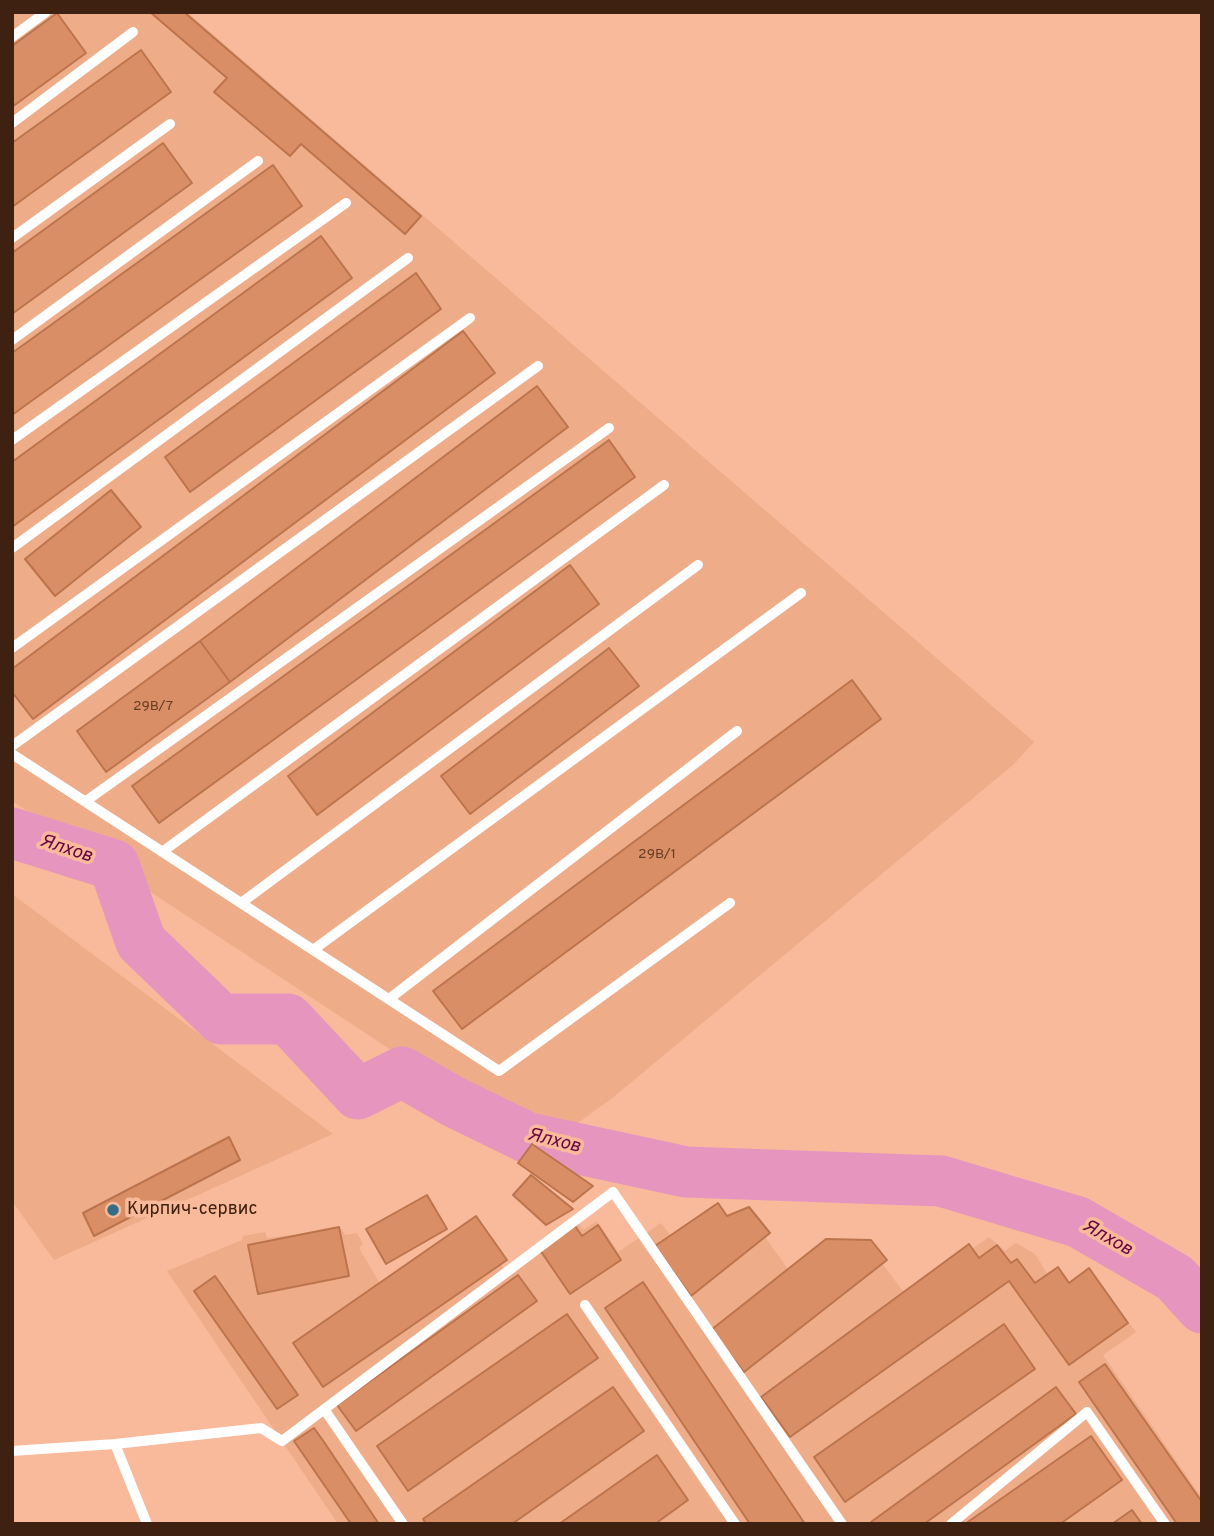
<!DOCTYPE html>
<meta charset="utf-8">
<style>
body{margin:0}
#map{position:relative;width:1214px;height:1536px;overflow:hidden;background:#f8ba9a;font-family:Overpass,sans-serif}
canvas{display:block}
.frame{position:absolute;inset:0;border:14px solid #3e2110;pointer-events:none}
</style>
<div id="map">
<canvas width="1214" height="1536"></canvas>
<div class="frame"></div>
</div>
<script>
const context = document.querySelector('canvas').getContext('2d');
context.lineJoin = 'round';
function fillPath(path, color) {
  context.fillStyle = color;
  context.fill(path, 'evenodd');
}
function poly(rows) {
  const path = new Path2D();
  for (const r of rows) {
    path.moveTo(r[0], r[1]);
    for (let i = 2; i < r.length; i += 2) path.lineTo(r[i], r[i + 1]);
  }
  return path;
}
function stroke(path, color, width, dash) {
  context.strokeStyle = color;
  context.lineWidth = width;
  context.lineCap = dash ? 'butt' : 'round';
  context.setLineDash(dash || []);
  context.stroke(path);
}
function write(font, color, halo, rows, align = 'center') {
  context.font = font + ' Overpass,sans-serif';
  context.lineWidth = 7;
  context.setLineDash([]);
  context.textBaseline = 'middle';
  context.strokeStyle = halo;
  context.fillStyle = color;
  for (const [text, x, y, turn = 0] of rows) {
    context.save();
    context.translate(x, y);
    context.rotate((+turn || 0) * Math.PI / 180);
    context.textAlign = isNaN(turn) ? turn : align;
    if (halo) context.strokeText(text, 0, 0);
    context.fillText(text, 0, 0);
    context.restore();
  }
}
const built = poly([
 [12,12,187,12,1034,742,1013,765,611,1099,542,1149,12,801],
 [12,894,333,1134,54,1260,12,1201],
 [753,1220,792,1275,872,1250,906,1295,989,1237,1005,1251,1016,1243,1035,1254,1048,1275,1073,1289,1093,1276,1136,1332,1103,1355,1202,1498,1202,1524,338,1524,167,1271,242,1240,243,1236,265,1232,267,1238,342,1229,345,1235,357,1233,363,1244,359,1248,382,1287,474,1227,504,1269,577,1222,583,1230,597,1221,618,1252,661,1223,671,1236]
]);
const river = poly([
 [12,833,114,865,141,942,221,1019,288,1019,358,1094,402,1072,454,1102,528,1138,686,1172,941,1181,1078,1222,1175,1278,1202,1308]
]);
const building = poly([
 [150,12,184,12,421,216,405,234,301,144,290,156,214,92,227,78,150,12],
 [57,13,86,53,12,107,12,46,57,13],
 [141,50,171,92,12,207,12,143,141,50],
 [163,143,192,183,12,314,12,253,163,143],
 [273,165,302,206,12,415,12,353,273,165],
 [321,236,352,278,12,527,12,462,321,236],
 [416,273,441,309,190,492,165,457,416,273],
 [463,331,495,373,33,719,12,692,12,669,463,331],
 [537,386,568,427,230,682,200,641,537,386],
 [609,440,635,477,159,823,132,786,609,440],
 [111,490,141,527,55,596,25,559,111,490],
 [570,565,599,604,317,815,288,776,570,565],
 [200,641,230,682,106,772,77,731,200,641],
 [609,648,639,686,470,814,441,776,609,648],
 [852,680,881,719,462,1029,433,991,852,680],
 [229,1137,240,1160,94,1236,83,1213,229,1137],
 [532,1144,593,1186,573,1202,518,1163,532,1144],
 [531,1175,573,1209,546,1225,513,1195,531,1175],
 [427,1195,447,1229,386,1264,366,1229,427,1195],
 [718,1203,727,1216,749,1207,770,1233,691,1296,655,1246,718,1203],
 [476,1216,507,1260,323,1387,293,1343,476,1216],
 [598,1225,621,1260,570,1294,540,1250,575,1226,582,1236,598,1225],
 [339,1227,349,1276,258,1294,248,1245,339,1227],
 [826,1239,871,1240,887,1260,744,1372,711,1330,826,1239],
 [969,1244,979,1258,997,1245,1011,1263,1017,1259,1035,1283,1058,1267,1069,1283,1089,1268,1128,1323,1069,1365,1009,1281,790,1437,761,1397,969,1244],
 [518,1275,537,1301,356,1431,337,1405,518,1275],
 [215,1276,298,1395,277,1409,194,1291,215,1276],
 [643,1282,805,1524,750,1524,605,1308,643,1282],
 [567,1314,598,1358,408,1491,377,1446,567,1314],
 [1004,1324,1035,1369,845,1502,814,1457,1004,1324],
 [1105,1364,1202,1502,1202,1524,1177,1524,1079,1382,1105,1364],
 [613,1387,644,1431,512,1524,426,1524,423,1519,613,1387],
 [1056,1387,1076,1414,924,1524,872,1524,871,1522,1056,1387],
 [314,1428,324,1442,379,1524,351,1524,294,1441,314,1428],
 [1091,1436,1122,1480,1060,1524,965,1524,1091,1436],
 [657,1455,688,1500,655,1524,559,1524,657,1455],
 [1132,1510,1142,1524,1112,1524,1132,1510]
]);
const service = poly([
 [12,37,46,12],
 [12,123,133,32],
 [12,238,170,124],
 [12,340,258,161],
 [12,440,346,203],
 [12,548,408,258],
 [12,648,470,318],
 [12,746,538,366],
 [12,754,499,1071,730,903],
 [86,801,609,428],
 [162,852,664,485],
 [241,903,698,565],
 [313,950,801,593],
 [389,999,737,731],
 [585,1305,735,1524],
 [324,1409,403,1524],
 [115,1444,147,1524],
 [12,1451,115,1444,261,1428,282,1441,613,1192,842,1524],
 [951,1524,1087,1412,1165,1524]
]);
const markers = [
 [113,1210,7,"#336d86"]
];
const numberNames = [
 ["29В/7",153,707],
 ["29В/1",657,855]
];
const poiNames = [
 ["Кирпич-сервис",127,1210]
];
const waterNames = [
 ["Ялхов",66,850,18],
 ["Ялхов",554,1142,14],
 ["Ялхов",1107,1239,30]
];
fillPath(built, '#eeac89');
stroke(river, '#e696be', 51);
fillPath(building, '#da8e65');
stroke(building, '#bc744d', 2);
stroke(service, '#fff', 10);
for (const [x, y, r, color] of markers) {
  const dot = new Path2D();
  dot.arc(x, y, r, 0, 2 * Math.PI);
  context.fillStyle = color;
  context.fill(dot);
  stroke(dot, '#f8ba9a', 2.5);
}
write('14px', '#653c25', null, numberNames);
write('18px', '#3e2110', '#f8ba9a', poiNames, 'left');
write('italic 19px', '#670644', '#f8ba9a', waterNames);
</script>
